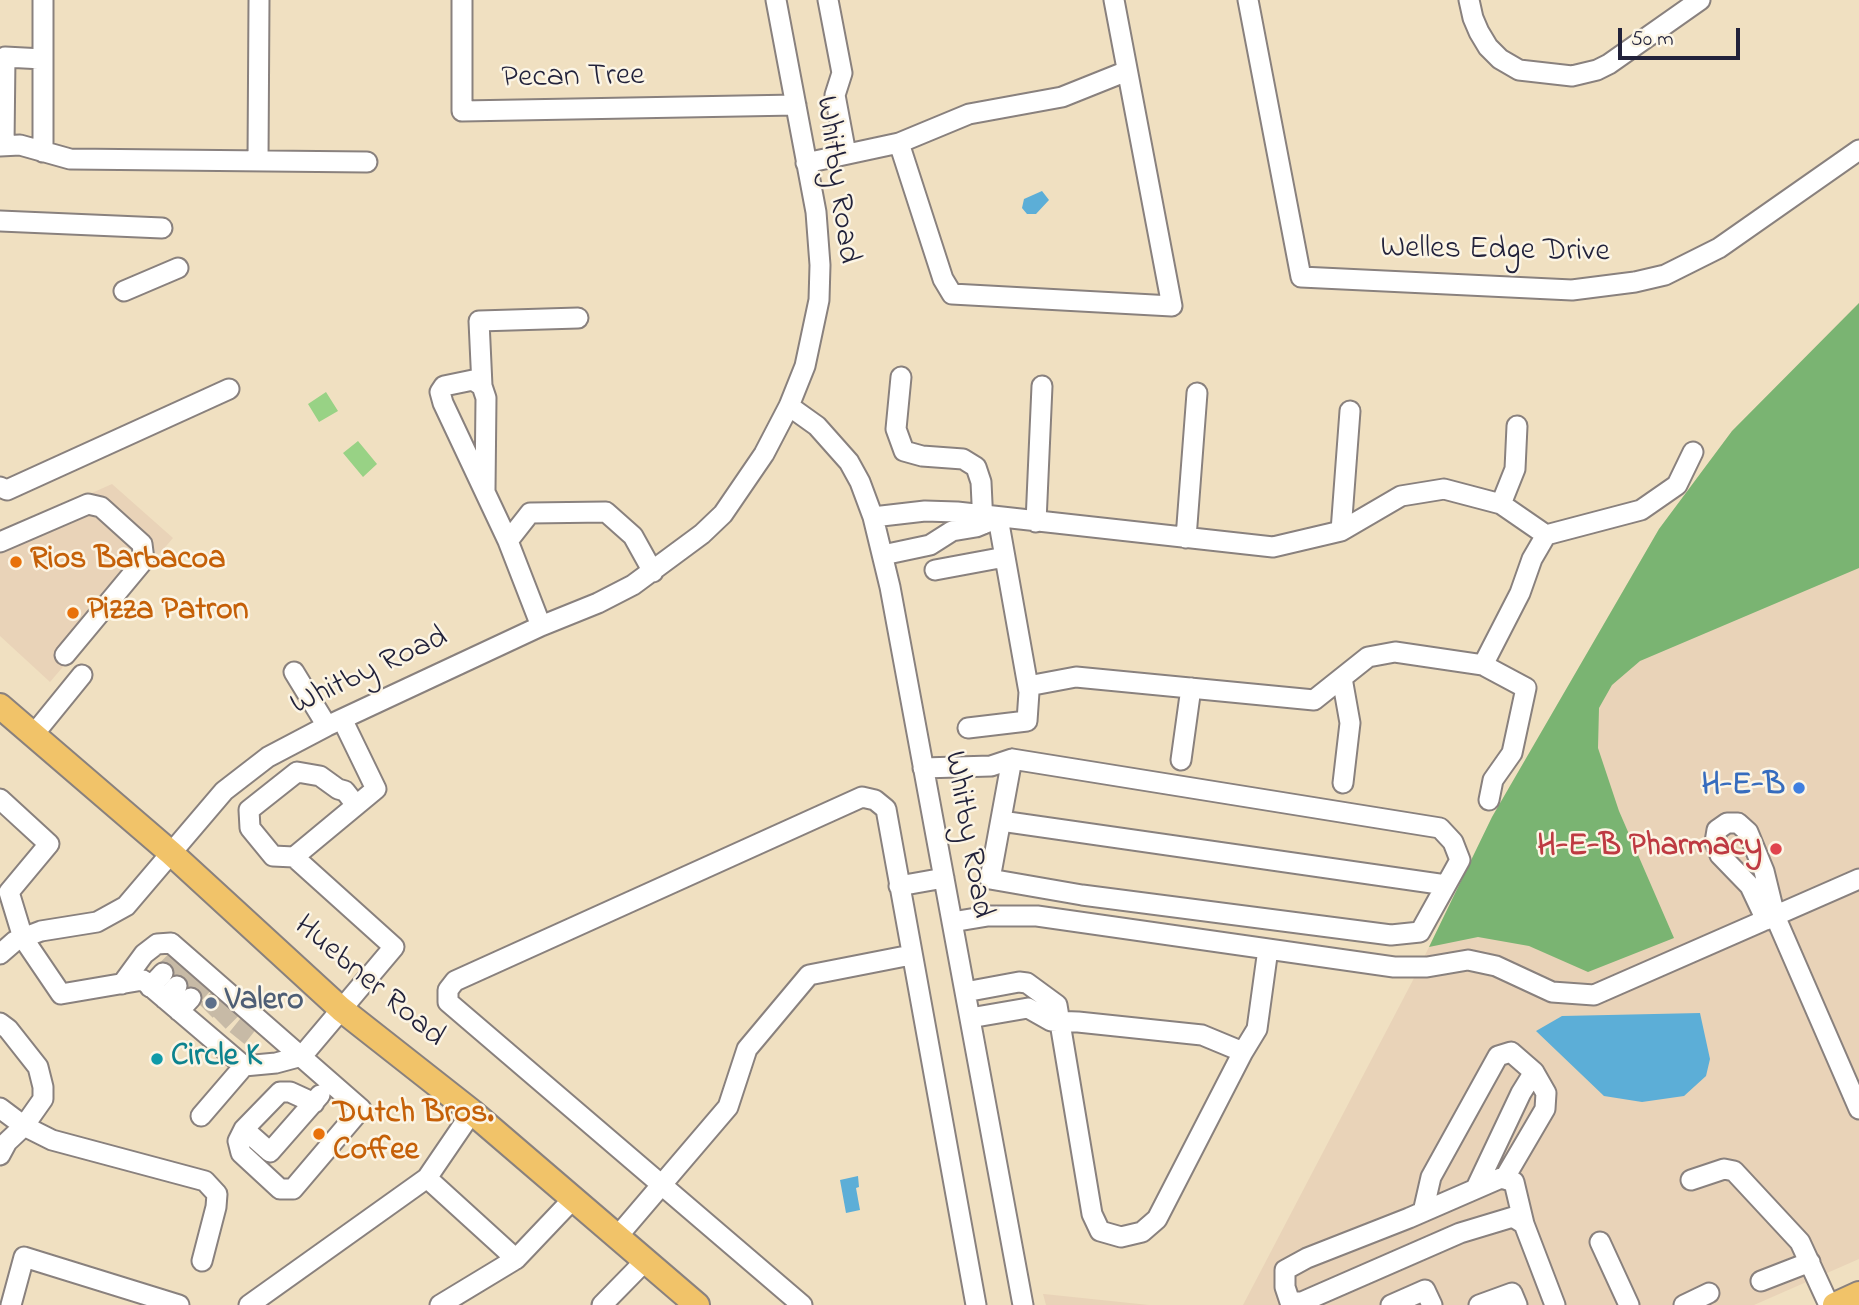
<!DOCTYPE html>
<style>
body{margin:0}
#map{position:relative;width:1859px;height:1305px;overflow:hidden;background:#f0e0c1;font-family:"Indie Flower",sans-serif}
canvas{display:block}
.scale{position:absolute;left:1618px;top:28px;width:122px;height:32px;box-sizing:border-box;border:4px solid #22223b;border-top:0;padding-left:9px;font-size:21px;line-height:24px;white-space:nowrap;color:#22223b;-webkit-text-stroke:5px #fcf5e5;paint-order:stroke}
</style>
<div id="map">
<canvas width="1859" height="1305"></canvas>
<div class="scale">50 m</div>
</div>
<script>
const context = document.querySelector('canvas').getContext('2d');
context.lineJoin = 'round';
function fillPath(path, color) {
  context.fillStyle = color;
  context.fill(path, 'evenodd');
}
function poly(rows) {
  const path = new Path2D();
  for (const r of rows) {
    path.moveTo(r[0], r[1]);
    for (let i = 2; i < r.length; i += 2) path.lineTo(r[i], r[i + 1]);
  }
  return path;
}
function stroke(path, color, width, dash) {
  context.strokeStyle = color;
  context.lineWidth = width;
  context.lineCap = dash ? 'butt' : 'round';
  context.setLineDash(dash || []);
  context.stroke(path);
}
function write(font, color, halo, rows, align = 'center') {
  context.font = font + ' "Indie Flower",sans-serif';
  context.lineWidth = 5;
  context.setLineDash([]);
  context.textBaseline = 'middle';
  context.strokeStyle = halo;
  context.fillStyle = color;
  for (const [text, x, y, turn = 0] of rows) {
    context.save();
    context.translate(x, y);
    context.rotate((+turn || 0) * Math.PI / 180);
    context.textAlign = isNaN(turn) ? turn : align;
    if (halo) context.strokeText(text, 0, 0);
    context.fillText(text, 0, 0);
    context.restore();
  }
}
const built = poly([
 [1859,303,1859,1259,1754,1305,1243,1305,1412,982,1492,817,1659,529,1732,431],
 [112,484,173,538,50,682,0,636,0,534],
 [1043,1294,1044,1294,1149,1305,1046,1305]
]);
const green = poly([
 [326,392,338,411,319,422,308,404],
 [358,441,377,464,363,477,343,453]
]);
const forest = poly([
 [1859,303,1859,568,1640,661,1612,685,1599,708,1598,748,1619,811,1674,938,1588,972,1529,946,1478,937,1429,947,1492,817,1659,529,1732,431]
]);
const water = poly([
 [1042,191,1049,200,1036,214,1027,214,1022,208,1024,199],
 [1700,1013,1710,1059,1706,1076,1684,1096,1642,1102,1604,1096,1536,1031,1562,1016],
 [858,1176,859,1187,856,1188,860,1210,846,1213,840,1180]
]);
const minorTunnel = poly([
 [163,973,176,960],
 [177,986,190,972],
 [191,998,204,984],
 [206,1011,219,998],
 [219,1022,232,1009],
 [237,1038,249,1023]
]);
const minor = poly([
 [462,0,462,111,796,105],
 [828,0,842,73,835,95,846,154],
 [1248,0,1301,277,1572,290,1635,282,1665,275,1719,248,1859,150],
 [1469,0,1473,18,1479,32,1488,47,1500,59,1519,70,1572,76,1597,70,1609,64,1700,0],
 [899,143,943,279,952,294,1172,306,1114,0],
 [4,145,5,57,43,59],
 [0,146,20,145,70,159,367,162],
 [43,152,43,0],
 [258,161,259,0],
 [806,163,899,143,969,114,1062,97,1127,71],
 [0,221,162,228],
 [124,291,178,268],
 [901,377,896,429,904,451,922,456,963,459,976,467,981,482,983,524],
 [482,386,479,321,578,318],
 [789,406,817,426,849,462,860,482,873,517,890,587,1023,1305],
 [0,487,7,490,229,389],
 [485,490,486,398,482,386,473,380,444,386,440,392,443,403,508,541],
 [1501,504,1515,469,1517,426],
 [873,517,925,511,957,512,1273,547,1341,531,1401,496,1444,489,1501,504,1546,535],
 [1036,522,1042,386],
 [1341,531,1350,411],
 [1186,538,1197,393],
 [0,542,88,504,101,507,142,544,144,560,65,655],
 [883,555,930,545,952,531,976,527,993,520],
 [935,570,1005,557],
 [541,626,508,541,530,513,606,512,633,536,653,572],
 [1483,665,1520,593,1532,559,1546,535,1641,510,1677,485,1693,452],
 [294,672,327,726],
 [1342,678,1350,723,1343,783],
 [1028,686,1076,677,1314,700,1368,657,1395,652,1483,665,1526,688,1512,753,1493,780,1489,800],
 [968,728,1027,721,1029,692,998,518],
 [34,734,82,675],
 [1181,760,1191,688],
 [923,768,991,766,1012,759,1440,828,1453,842,1460,860,1420,932,1391,935,1082,895,990,879,1012,759],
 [0,799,49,844,9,892,23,938,61,994,143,980,244,1066,276,1063,302,1056,394,947,294,857,376,789,342,719],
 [1001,821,1446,885],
 [294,857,273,856,250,828,249,810,297,772,320,776,338,789,345,791,356,805],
 [899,886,944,878],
 [1766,920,1750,886,1720,855,1715,842,1717,830,1727,823,1738,823,1748,832,1764,871,1775,916,1859,1109],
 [952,922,988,916,1037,916,1394,967,1427,967,1468,960,1496,966,1552,992,1594,995,1859,879],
 [0,954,15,941,41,931,97,922,126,906,224,791,268,757,327,726,541,626,598,603,633,585,702,534,723,514,764,454,789,406,805,366,819,300,820,265,816,212,776,0],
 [122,984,144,954,157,944,171,943,361,1109,293,1189,280,1189,241,1153,238,1141,244,1129,280,1092,290,1092,314,1103],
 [150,987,163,973],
 [965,992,1019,982,1027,983,1057,1005,1092,1214,1100,1231,1121,1237,1142,1232,1157,1219,1243,1052,1257,1029,1268,949],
 [165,999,177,986],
 [179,1011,191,998],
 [970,1018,1028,1008,1051,1021,1078,1022,1202,1035,1243,1052],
 [0,1023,8,1029,38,1067,43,1087,43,1099,24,1126,7,1142,0,1155],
 [0,1108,24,1126,52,1140,205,1181,217,1194,216,1207,202,1261],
 [201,1116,244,1066],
 [244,1129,270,1152,320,1095],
 [427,1178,516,1259],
 [1691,1180,1724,1169,1734,1171,1800,1242,1829,1305],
 [1476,1188,1521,1093,1534,1072],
 [1423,1212,1431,1177,1498,1056,1511,1052,1534,1072,1546,1093,1545,1109,1504,1179],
 [1524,1224,1513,1217,1460,1233,1302,1302,1290,1302,1285,1287,1285,1270,1307,1258,1409,1218,1501,1178,1514,1182,1524,1224,1555,1305],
 [617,1237,728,1107,747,1049,809,975,911,955],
 [1600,1242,1629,1305],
 [1761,1281,1810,1262],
 [11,1305,24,1257,179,1305],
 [249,1305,427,1178,472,1112],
 [440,1305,516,1259,573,1199],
 [602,1305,645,1261],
 [802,1305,448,1002,448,990,455,981,862,797,875,800,886,809,976,1305],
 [1391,1305,1425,1290,1432,1305],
 [1479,1305,1512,1293,1517,1305],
 [1684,1305,1709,1293]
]);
const major = poly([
 [0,706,171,853,341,1009,472,1112,697,1305],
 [1835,1305,1859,1294]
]);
const markers = [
 [16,562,7,"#e8710a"],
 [73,613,7,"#e8710a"],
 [1799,788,7,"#3f7fe0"],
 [1776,849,7,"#e0444e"],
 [211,1003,7,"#5c6f8a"],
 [157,1059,7,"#0f9aa8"],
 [319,1134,7,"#e8710a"]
];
const streetNames = [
 ["Pecan Tree",573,79,-1],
 ["Whitby Road",835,180,82],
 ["Welles Edge Drive",1495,252,1],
 ["Whitby Road",370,673,-25],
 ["Whitby Road",966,835,80],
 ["Huebner Road",368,983,40]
];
const foodNames = [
 ["Rios Barbacoa",30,562],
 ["Pizza Patron",87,613],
 ["Dutch Bros.",333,1116],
 ["Coffee",333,1153]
];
const shopNames = [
 ["H-E-B",1785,788]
];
const healthNames = [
 ["H-E-B Pharmacy",1762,849]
];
const serviceNames = [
 ["Valero",225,1003]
];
const cultureNames = [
 ["Circle K",171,1059]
];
fillPath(built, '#e9d3b8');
fillPath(green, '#98d285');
fillPath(forest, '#7ab472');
fillPath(water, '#5caed7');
stroke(minorTunnel, '#c7baa6', 19, [19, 10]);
stroke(minor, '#89817e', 23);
stroke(major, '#89817e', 28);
stroke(minor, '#fff', 19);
stroke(major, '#f1c369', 24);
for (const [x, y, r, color] of markers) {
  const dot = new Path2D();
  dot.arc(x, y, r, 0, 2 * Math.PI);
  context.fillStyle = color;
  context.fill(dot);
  stroke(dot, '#fcf5e5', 2.5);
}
write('32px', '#22223b', '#fcf5e5', streetNames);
write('bold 32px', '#c56008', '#fcf5e5', foodNames, 'left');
write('bold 32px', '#366cbe', '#fcf5e5', shopNames, 'right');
write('bold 32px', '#be3a42', '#fcf5e5', healthNames, 'right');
write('bold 32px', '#4e5e75', '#fcf5e5', serviceNames, 'left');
write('bold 32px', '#0d838f', '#fcf5e5', cultureNames, 'left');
</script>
